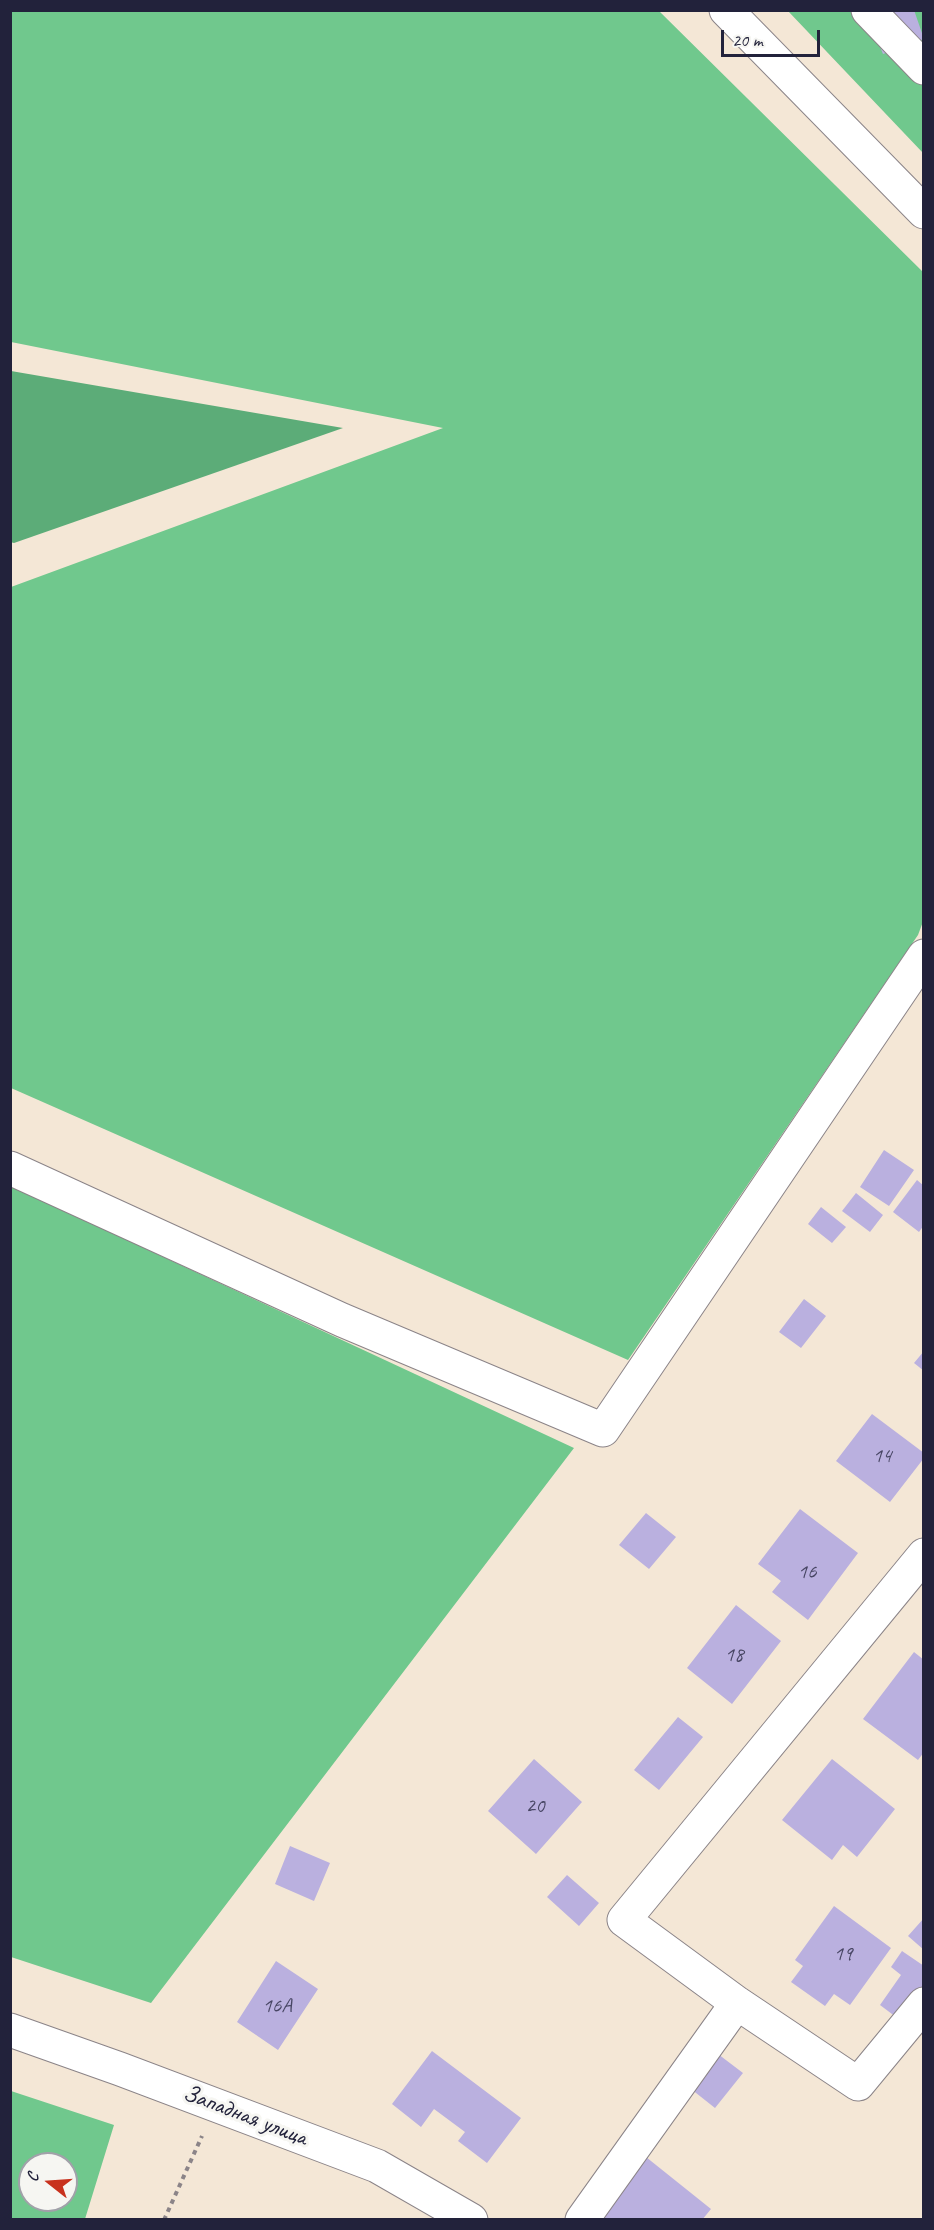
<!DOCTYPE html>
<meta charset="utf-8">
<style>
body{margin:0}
#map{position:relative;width:934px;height:2230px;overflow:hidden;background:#f4e7d6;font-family:Caveat,sans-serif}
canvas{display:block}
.frame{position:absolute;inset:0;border:12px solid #22223b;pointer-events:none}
.north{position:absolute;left:18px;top:2152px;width:60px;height:60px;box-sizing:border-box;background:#f6f6f2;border:2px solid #a1a1a9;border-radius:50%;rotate:287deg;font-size:16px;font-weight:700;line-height:24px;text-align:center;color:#22223b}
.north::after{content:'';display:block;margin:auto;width:21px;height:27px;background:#c8321e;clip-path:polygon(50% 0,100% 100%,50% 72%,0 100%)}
.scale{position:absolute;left:721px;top:30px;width:99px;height:27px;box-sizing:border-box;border:3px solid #22223b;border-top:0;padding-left:8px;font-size:18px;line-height:21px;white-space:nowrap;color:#22223b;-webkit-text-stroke:4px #f6f6f2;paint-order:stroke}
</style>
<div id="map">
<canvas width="934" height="2230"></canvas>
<div class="frame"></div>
<div class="north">С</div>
<div class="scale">20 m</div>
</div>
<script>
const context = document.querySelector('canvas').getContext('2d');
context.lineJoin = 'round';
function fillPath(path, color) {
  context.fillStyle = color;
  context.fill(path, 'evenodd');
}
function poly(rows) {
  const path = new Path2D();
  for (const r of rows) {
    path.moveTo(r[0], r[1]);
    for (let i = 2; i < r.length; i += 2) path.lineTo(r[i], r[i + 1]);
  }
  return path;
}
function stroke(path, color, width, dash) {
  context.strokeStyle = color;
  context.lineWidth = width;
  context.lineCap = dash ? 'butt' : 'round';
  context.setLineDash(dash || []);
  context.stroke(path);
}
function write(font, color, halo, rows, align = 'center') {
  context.font = font + ' Caveat,sans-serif';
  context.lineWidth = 6;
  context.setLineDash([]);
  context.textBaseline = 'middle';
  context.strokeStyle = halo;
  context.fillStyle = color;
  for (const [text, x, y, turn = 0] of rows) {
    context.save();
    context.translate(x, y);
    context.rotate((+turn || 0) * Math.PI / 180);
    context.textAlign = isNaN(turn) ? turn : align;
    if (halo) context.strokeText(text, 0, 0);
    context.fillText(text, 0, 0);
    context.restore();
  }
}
const green = poly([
 [11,11,659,11,923,272,924,919,918,935,628,1360,11,1088,11,587,443,428,11,342],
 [788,11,923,11,923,153],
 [11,1186,574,1448,151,2003,11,1957],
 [11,2091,114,2125,85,2219,11,2219],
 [30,2164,66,2164,66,2200,30,2200]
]);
const forest = poly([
 [11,371,343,428,14,543,10,542]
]);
const building = poly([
 [899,10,914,10,924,39,883,54,870,22],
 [884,1150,914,1170,889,1206,860,1187],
 [917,1180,924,1186,924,1225,919,1232,893,1212],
 [856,1193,883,1215,870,1232,842,1211],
 [821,1207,846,1227,832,1243,808,1224],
 [804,1299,826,1316,801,1348,779,1332],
 [924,1351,924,1371,914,1363],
 [872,1414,924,1453,924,1458,890,1502,836,1461],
 [800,1509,858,1553,808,1620,772,1592,781,1581,758,1564],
 [646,1513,676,1537,649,1569,619,1545],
 [736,1605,781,1641,732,1704,687,1668],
 [914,1652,924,1660,924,1752,918,1760,863,1719],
 [678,1717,703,1737,659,1790,634,1770],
 [534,1759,582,1802,536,1854,488,1811],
 [832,1759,895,1809,857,1857,843,1845,832,1860,782,1820],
 [290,1846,330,1863,314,1901,275,1884],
 [567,1875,599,1903,579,1926,547,1897],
 [834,1906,891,1948,850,2005,834,1994,825,2006,791,1982,803,1966,795,1960],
 [924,1918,924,1950,908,1936],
 [902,1951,924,1966,924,1988,900,2020,880,2005,901,1975,891,1967],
 [276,1961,318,1989,278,2050,237,2022],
 [432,2051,521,2118,487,2163,458,2141,465,2132,434,2109,421,2127,392,2104],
 [718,2054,743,2073,715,2108,691,2089],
 [646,2157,711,2209,702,2220,601,2220]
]);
const path = poly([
 [164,2220,202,2136]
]);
const minor = poly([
 [726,10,924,212],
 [868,10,924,68],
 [10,1168,342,1320,603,1430,924,956],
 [924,1555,624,1920,737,2003,858,2084,924,2004],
 [10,2030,120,2069,377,2166,471,2220],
 [582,2220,737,2003]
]);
const numberNames = [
 ["14",882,1456],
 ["16",807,1572],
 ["18",734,1655],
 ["20",535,1806],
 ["19",843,1954],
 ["16А",277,2006]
];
const streetNames = [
 ["Западная улица",245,2116,21]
];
fillPath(green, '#70c88d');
fillPath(forest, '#5cac78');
fillPath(building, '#bab0df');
stroke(minor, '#8b8488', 35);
stroke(path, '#8b8488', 4, [4.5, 4.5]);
stroke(minor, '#fff', 33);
write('21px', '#484664', null, numberNames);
write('24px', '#22223b', '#f6f6f2', streetNames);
</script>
